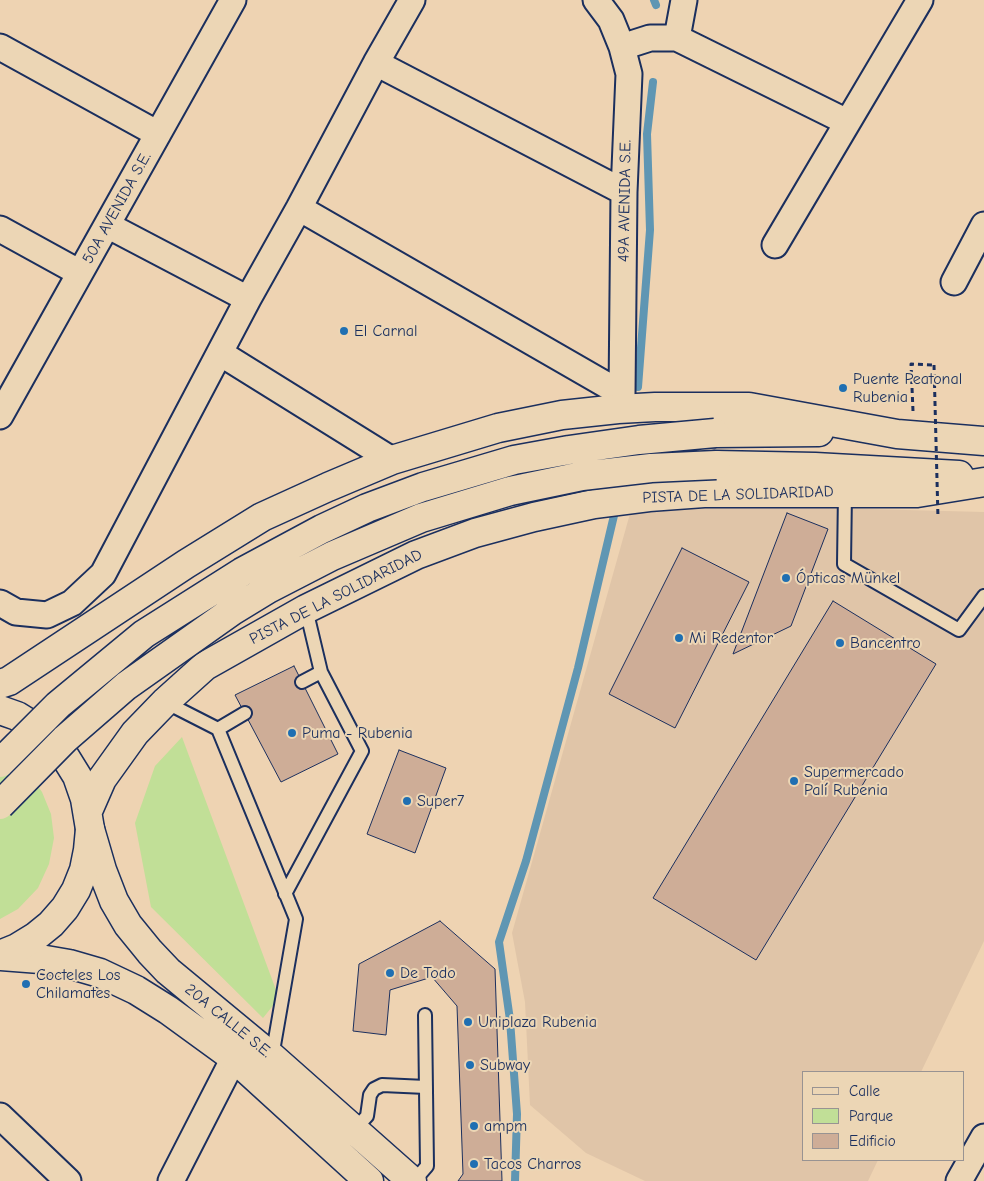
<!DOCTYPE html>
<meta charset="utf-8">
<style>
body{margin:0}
#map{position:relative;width:984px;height:1181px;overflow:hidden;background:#eed3b2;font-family:"Comic Neue",sans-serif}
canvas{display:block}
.legend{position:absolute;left:802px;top:1071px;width:162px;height:90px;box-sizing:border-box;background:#ecd6b5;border:1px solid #989392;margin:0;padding:6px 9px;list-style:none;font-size:15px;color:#1b2f5e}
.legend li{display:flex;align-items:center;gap:10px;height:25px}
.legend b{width:25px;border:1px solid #989392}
</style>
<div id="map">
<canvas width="984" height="1181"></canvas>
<ul class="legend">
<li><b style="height:6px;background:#ecd6b5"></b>Calle</li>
<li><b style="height:14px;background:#c1df97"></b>Parque</li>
<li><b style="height:14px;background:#cead97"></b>Edificio</li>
</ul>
</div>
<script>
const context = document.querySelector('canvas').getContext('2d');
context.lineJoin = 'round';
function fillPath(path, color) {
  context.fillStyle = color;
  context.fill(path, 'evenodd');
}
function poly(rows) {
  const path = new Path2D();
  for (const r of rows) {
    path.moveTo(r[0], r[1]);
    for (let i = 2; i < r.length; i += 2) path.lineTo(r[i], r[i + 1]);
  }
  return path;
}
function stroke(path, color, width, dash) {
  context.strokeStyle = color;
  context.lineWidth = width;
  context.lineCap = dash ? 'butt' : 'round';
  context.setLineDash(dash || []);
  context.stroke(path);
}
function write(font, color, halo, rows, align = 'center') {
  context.font = font + ' "Comic Neue",sans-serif';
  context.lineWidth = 4;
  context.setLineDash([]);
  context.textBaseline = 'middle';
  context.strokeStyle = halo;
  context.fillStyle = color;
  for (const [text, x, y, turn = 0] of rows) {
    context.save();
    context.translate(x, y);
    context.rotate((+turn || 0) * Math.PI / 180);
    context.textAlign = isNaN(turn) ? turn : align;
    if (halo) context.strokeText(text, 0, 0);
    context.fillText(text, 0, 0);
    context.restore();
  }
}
const built = poly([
 [633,503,984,512,984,941,921,1072,803,1072,803,1160,878,1160,868,1181,645,1181,586,1153,530,1105,525,1002,512,933]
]);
const green = poly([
 [182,737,279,998,263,1018,151,907,135,823,155,766],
 [0,752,10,756,30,775,42,792,51,814,54,838,49,864,38,888,18,909,0,919]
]);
const stream = poly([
 [654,0,656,5],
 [638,387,650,230,647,134,653,82],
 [515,1181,517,1114,510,1020,499,942,526,861,578,668,616,507]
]);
const building = poly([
 [787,513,828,529,791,626,733,654,787,513],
 [682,548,749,582,675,728,609,694,682,548],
 [833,601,936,664,756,960,653,898,833,601],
 [294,666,338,754,281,782,235,695,294,666],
 [399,750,446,768,415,853,367,834,399,750],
 [440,921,495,969,502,1181,458,1181,463,1174,457,1006,432,977,390,990,386,1035,353,1031,359,964,440,921]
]);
const path = poly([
 [913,411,911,364,934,365]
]);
const lane = poly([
 [845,492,844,564,959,630,984,596],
 [302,682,321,672],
 [165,702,218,729,245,713],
 [218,729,296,919,272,1057],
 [285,894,362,751,321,672,306,609],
 [354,1130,367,1116,370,1095,374,1089,382,1085,426,1087],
 [414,1181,427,1166,425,1015]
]);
const street = poly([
 [596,0,611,20,622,47,629,74,624,192,622,394,618,409],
 [677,38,684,0],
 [0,47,158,134],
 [622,47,650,38,677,38,847,122],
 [376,63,624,192],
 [299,208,622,394],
 [107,225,248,299],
 [0,229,80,273],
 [775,245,920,0],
 [954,282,984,225],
 [220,353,392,460],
 [0,416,233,0],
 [0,603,16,612,47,615,72,603,103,574,248,299,299,208,376,63,412,0],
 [0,1116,68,1181],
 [171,1181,234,1058],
 [959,1181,984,1137]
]);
const secondary = poly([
 [90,829,102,870,114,901,128,925,150,952,168,971,272,1057,412,1181],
 [0,956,40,959,69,964,100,973,136,990,168,1010,234,1058,369,1181]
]);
const primary = poly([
 [715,433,819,432],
 [716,465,815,467,959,475],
 [0,684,9,681,186,564,262,517,328,487,392,460,498,428,562,415,618,409,655,407,749,407,897,434,984,441],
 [0,710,17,716,38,729,64,755,77,776,85,799,90,829,88,850,84,870,76,890,65,908,51,924,35,937,17,948,0,955],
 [88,811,102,779,135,733,165,702,205,666,306,609,416,555,475,533,534,517,594,504,649,497,704,493,917,493,984,482]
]);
const pathBridge = poly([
 [934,365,938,518]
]);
const primaryBridge = poly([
 [0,763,58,705,144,634,242,572,322,529,367,508,423,487,514,460,569,450,639,440,715,433],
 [0,805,65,739,126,686,232,611,268,589,332,556,421,518,510,491,582,476,651,468,716,465]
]);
const markers = [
 [344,331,5,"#1f6fb2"],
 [843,388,5,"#1f6fb2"],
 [786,578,5,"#1f6fb2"],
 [679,638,5,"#1f6fb2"],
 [840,643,5,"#1f6fb2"],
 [292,733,5,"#1f6fb2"],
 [794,781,5,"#1f6fb2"],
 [407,801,5,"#1f6fb2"],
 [390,973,5,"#1f6fb2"],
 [26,984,5,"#1f6fb2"],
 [468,1022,5,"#1f6fb2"],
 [470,1065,5,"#1f6fb2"],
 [474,1126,5,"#1f6fb2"],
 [474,1164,5,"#1f6fb2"]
];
const streetNames = [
 ["49A AVENIDA S.E.",625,201,-89],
 ["50A AVENIDA S.E.",117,208,-61],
 ["PISTA DE LA SOLIDARIDAD",738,495,-2],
 ["PISTA DE LA SOLIDARIDAD",336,597,-27],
 ["20A CALLE S.E.",228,1021,39]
];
const poiNames = [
 ["El Carnal",354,331],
 ["Puente Peatonal",853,379],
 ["Rubenia",853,397],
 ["Ópticas Münkel",796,578],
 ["Mi Redentor",689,638],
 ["Bancentro",850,643],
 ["Puma - Rubenia",302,733],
 ["Supermercado",804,772],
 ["Palí Rubenia",804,790],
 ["Super7",417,801],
 ["De Todo",400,973],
 ["Cocteles Los",36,975],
 ["Chilamates",36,993],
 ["Uniplaza Rubenia",478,1022],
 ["Subway",480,1065],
 ["ampm",484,1126],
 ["Tacos Charros",484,1164]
];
fillPath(built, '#e0c5a8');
fillPath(green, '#c1df97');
stroke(stream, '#5f96b3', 8);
fillPath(building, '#cead97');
stroke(building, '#1b2f5e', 1);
stroke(lane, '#1b2f5e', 16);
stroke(street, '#1b2f5e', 29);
stroke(secondary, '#1b2f5e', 31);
stroke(primary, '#1b2f5e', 31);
stroke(path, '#1b2f5e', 3, [5, 4]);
stroke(lane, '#ecd6b5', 12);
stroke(street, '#ecd6b5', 25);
stroke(secondary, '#ecd6b5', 28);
stroke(primary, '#ecd6b5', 28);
stroke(primaryBridge, '#1b2f5e', 31, []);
stroke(pathBridge, '#1b2f5e', 3, [5, 4]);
stroke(primaryBridge, '#ecd6b5', 28);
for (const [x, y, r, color] of markers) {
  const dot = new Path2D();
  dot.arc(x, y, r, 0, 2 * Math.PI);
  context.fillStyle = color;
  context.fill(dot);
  stroke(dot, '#ecd6b5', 2);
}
write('16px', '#1b2f5e', '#ecd6b5', streetNames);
write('16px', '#1b2f5e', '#ecd6b5', poiNames, 'left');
</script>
